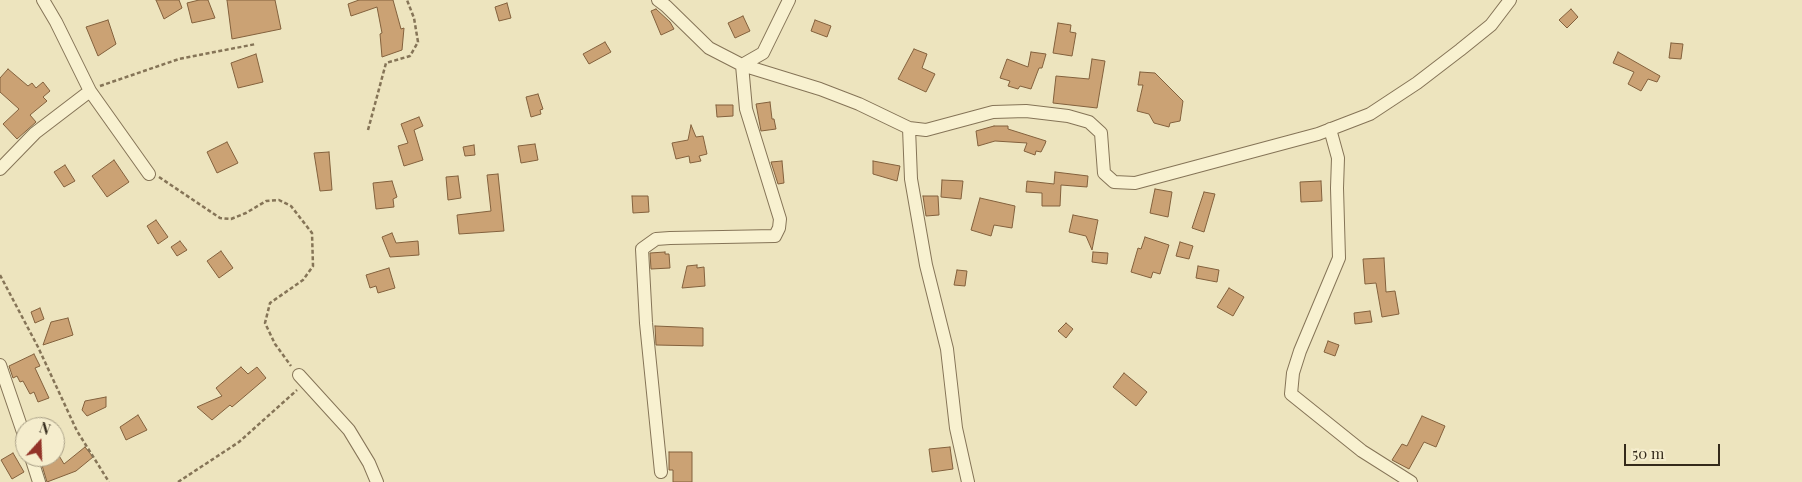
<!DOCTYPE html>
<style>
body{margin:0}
#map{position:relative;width:1802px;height:482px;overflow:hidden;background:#ede4be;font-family:"Playfair Display",serif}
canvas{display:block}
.north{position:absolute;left:15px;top:417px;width:50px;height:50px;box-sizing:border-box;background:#f5edcd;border:1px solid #a89f86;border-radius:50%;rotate:20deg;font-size:14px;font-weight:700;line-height:20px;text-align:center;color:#342a1b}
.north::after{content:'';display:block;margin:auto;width:18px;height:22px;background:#933328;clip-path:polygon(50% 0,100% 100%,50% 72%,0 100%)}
.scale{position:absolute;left:1624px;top:444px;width:96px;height:22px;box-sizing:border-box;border:2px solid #342a1b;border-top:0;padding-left:6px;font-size:15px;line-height:18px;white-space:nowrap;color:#342a1b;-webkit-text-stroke:4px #f5edcd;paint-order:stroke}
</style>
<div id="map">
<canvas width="1802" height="482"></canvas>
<div class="north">N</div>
<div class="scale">50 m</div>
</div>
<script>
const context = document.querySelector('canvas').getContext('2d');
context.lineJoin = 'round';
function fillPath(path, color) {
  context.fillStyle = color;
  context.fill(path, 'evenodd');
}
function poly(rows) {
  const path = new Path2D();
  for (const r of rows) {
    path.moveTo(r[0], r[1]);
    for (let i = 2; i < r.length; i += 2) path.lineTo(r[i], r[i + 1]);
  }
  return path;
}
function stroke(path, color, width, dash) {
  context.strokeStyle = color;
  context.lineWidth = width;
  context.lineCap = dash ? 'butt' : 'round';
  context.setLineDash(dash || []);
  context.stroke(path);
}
const building = poly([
 [156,0,179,0,182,8,164,19,156,0],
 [199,0,208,0,215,18,192,23,187,3,199,0],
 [227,0,275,0,281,29,232,39,227,0],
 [359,0,393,0,401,29,404,28,402,50,382,57,380,34,382,33,377,7,351,16,348,4,359,0],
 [507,3,511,18,499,21,495,7,507,3],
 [656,9,670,22,674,29,661,35,651,11,656,9],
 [1571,9,1578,17,1567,28,1559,20,1571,9],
 [743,16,750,31,735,38,728,23,743,16],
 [108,20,116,44,98,56,86,27,108,20],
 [815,20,831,26,827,37,811,31,815,20],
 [1058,23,1071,25,1070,32,1076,33,1072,56,1053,53,1058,23],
 [605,42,611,52,589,64,583,54,605,42],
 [1671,43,1683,44,1681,59,1669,58,1671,43],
 [914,49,927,54,922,68,935,74,926,92,898,79,914,49],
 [1031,52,1046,54,1042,68,1039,68,1031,89,1020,86,1018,89,1008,86,1010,81,1000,78,1007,59,1028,67,1031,52],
 [1618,52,1660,76,1657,82,1648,79,1641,91,1628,84,1634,72,1613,63,1618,52],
 [256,54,263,82,238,88,231,63,256,54],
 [1092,59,1105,61,1097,108,1053,103,1056,76,1089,79,1092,59],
 [8,69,28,86,32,83,36,88,43,82,50,91,43,97,47,101,30,115,36,122,17,139,3,124,19,109,0,92,0,78,8,69],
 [1140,72,1155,73,1183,101,1180,121,1170,123,1169,127,1154,123,1149,114,1137,111,1143,85,1138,85,1140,72],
 [538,94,543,109,540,110,541,114,531,117,526,97,538,94],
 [770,102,772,119,774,119,776,129,761,131,756,104,770,102],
 [716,105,733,105,733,116,717,117,716,105],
 [419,117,423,126,414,130,423,160,404,166,398,146,408,143,401,124,419,117],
 [691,125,696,137,703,136,707,154,699,156,701,161,690,163,689,156,676,159,672,143,688,140,691,125],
 [994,126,1008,126,1008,129,1046,141,1045,144,1041,152,1036,151,1035,155,1024,151,1027,143,995,141,978,146,976,131,994,126],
 [227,142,238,163,217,173,207,152,227,142],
 [535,144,538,160,521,163,518,146,535,144],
 [474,145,475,155,465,156,463,147,474,145],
 [329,152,332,190,320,191,314,153,329,152],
 [114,160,129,182,107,197,92,176,114,160],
 [782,161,784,183,778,184,771,162,782,161],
 [873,161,900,166,897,181,873,174,873,161],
 [65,165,75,181,64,187,54,172,65,165],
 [1055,172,1088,176,1087,187,1061,185,1060,206,1042,206,1042,193,1026,192,1027,181,1054,184,1055,172],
 [498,174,504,231,459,234,457,215,491,211,487,175,498,174],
 [458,176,461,198,448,200,446,177,458,176],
 [942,180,963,181,961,199,941,197,942,180],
 [392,181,397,197,393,199,394,207,376,209,373,183,392,181],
 [1321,181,1322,201,1301,202,1300,182,1321,181],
 [1155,189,1172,192,1168,217,1150,213,1155,189],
 [1204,192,1215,194,1204,232,1192,228,1204,192],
 [632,196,648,196,649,212,633,213,632,196],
 [923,196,938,196,939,215,926,216,923,196],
 [980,198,1015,206,1012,228,994,225,991,236,971,230,980,198],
 [1073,215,1098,220,1092,250,1086,236,1069,232,1073,215],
 [156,220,168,237,158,244,147,226,156,220],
 [392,233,396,243,418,241,419,255,390,257,382,237,392,233],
 [1145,237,1169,245,1160,274,1153,272,1151,278,1131,272,1138,248,1141,249,1145,237],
 [180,241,187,250,177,256,171,247,180,241],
 [1180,242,1193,246,1189,259,1176,256,1180,242],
 [221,251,233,268,219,278,207,261,221,251],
 [665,252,665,254,669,254,670,268,651,269,650,253,665,252],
 [1093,252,1108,253,1107,264,1092,262,1093,252],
 [1384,258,1386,292,1395,291,1399,314,1382,317,1376,283,1365,284,1363,259,1384,258],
 [697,265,697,268,704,267,705,286,682,288,687,266,697,265],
 [1198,266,1219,270,1217,282,1196,278,1198,266],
 [389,268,395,288,378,293,376,286,370,288,366,275,389,268],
 [957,270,967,271,965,286,954,285,957,270],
 [1229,288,1244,297,1233,316,1217,307,1229,288],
 [40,308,44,319,35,323,31,312,40,308],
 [1370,311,1372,322,1355,324,1354,313,1370,311],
 [68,318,73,335,43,345,51,322,68,318],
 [1066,323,1073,329,1066,338,1058,331,1066,323],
 [655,326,703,328,703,346,656,345,655,326],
 [1328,341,1339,345,1335,356,1324,352,1328,341],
 [34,354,40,366,35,368,49,398,38,402,34,392,30,394,23,381,20,382,17,376,13,378,9,366,34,354],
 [241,367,248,374,257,367,266,378,232,407,230,405,212,420,197,407,222,396,216,388,241,367],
 [1124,373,1147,392,1136,406,1113,387,1124,373],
 [106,397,106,407,87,416,82,410,85,401,106,397],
 [138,415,147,430,126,440,120,427,138,415],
 [1422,416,1445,426,1436,447,1424,442,1409,469,1392,460,1402,444,1407,446,1422,416],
 [85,447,93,457,76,471,47,482,41,462,58,454,64,464,85,447],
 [950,447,953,469,932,472,929,449,950,447],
 [669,452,692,452,692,482,673,482,673,470,669,470,669,452],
 [13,453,24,472,12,479,1,460,13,453]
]);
const path = poly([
 [100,86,179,59,256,44],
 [368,130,386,63,410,56,418,42,414,18,407,0],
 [159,177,220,218,231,219,246,213,266,201,279,200,291,206,312,233,313,266,303,280,270,303,265,323,275,344,291,366],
 [0,275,38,347,77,431,109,482],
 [178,482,239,442,297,390]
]);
const street = poly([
 [43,0,56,22,90,91,149,174],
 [658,0,666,6,709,48,742,65,820,89,859,104,909,128,926,130,993,112,1026,111,1068,116,1089,122,1101,133,1104,173,1114,182,1135,183,1318,134,1370,114,1417,83,1460,50,1491,25,1510,0],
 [909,128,911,179,926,265,947,349,956,428,968,482],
 [1330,129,1338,158,1337,188,1339,258,1300,351,1293,373,1291,394,1362,451,1411,482],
 [0,169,35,133,90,91],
 [0,365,25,438],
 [299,375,349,430,369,463,377,482],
 [31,457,39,482],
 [661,472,646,323,642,249,656,239,670,238,775,236,779,228,780,219,746,109,742,65,763,53,789,0]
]);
fillPath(building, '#cba274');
stroke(building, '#83613d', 1);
stroke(street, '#857457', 14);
stroke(path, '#857457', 2.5, [4, 2.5]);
stroke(street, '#f8f1d0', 12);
</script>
